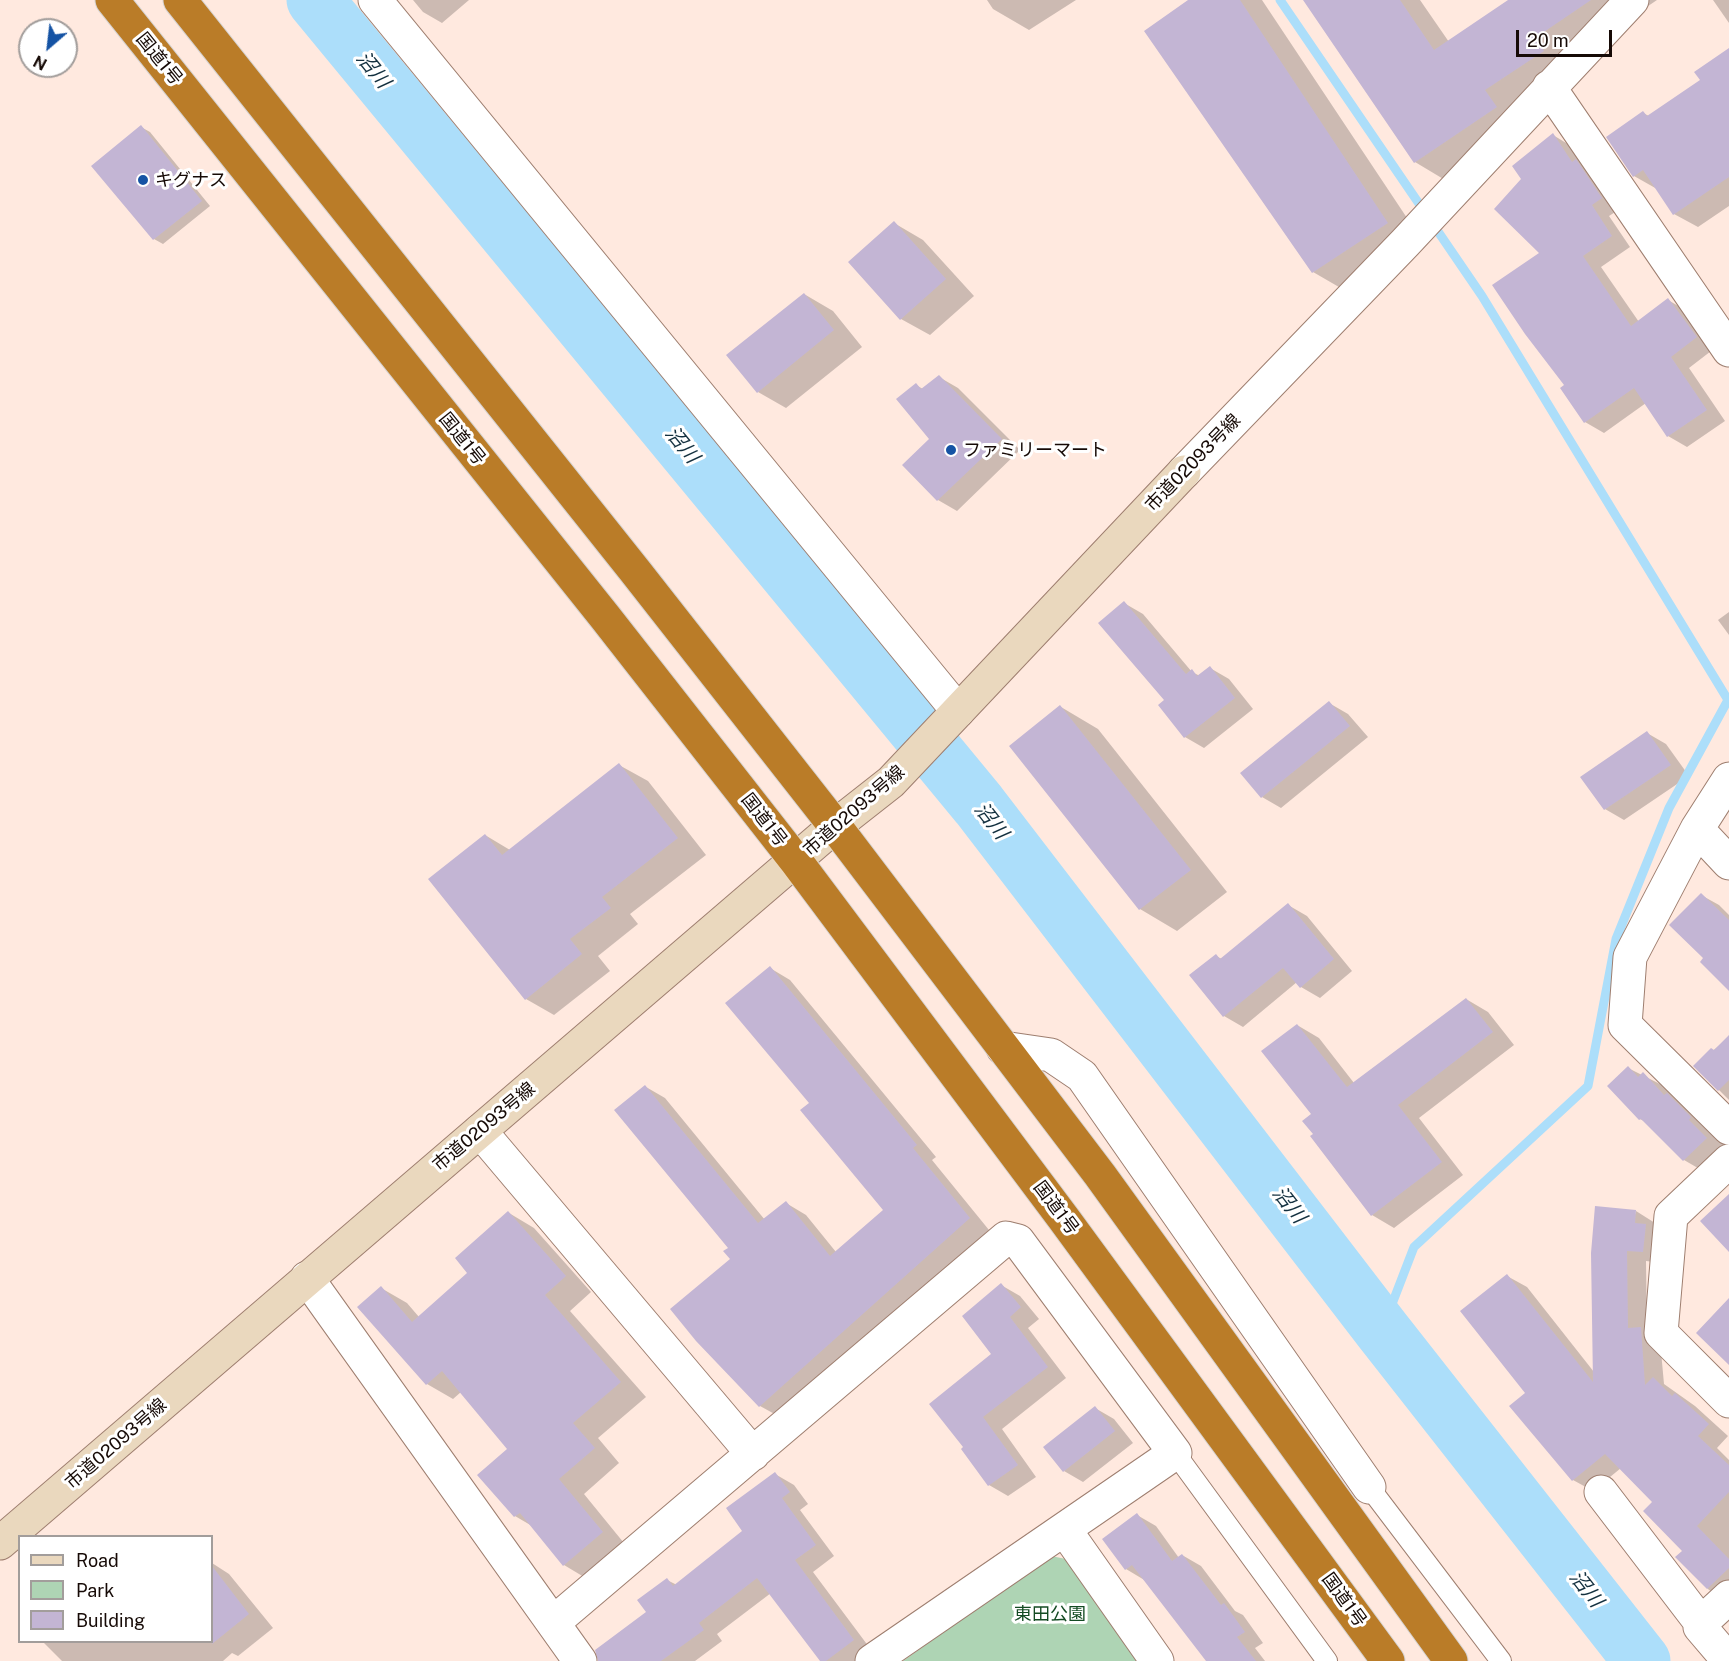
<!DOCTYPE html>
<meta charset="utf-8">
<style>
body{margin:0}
#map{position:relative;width:1729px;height:1661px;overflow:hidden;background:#ffe9df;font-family:"Public Sans",sans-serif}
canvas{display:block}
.legend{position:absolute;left:18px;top:1535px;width:195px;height:108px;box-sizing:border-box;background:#fff;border:2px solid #a29d9b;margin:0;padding:8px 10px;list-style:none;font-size:18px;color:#160a06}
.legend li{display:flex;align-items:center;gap:12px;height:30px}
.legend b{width:30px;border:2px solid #a29d9b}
.north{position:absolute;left:18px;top:18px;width:60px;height:60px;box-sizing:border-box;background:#fff;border:2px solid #a29d9b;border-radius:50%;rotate:208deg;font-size:16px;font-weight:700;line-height:24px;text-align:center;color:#160a06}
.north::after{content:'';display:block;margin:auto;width:21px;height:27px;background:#1553a4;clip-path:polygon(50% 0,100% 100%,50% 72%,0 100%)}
.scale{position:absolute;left:1516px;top:30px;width:96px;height:27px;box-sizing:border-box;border:3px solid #160a06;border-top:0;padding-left:8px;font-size:18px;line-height:21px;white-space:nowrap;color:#160a06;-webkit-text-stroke:4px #fff;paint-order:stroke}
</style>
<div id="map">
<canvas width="1729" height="1661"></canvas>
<ul class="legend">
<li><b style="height:8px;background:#ead8be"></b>Road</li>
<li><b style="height:16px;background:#aed4b4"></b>Park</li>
<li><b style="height:16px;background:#c3b5d4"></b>Building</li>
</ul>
<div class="north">N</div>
<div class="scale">20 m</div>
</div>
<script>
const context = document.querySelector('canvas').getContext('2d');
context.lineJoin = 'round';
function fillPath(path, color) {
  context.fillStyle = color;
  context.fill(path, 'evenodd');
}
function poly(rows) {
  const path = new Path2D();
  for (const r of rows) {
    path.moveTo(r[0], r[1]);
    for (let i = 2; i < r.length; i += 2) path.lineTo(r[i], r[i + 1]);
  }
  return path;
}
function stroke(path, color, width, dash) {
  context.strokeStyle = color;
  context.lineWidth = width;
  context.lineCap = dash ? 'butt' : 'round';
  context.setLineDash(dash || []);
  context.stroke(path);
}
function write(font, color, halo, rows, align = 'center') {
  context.font = font + ' "Public Sans","Noto Sans JP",sans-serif';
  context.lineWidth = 6;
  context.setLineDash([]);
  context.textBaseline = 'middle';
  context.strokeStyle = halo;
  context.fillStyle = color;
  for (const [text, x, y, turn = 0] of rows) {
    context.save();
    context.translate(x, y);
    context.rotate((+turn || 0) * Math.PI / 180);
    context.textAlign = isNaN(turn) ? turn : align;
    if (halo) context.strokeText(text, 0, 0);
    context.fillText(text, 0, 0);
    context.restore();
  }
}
const green = poly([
 [1051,1556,1071,1560,1142,1661,903,1661]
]);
const shadow = poly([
 [413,0,469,0,442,23,423,12],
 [987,0,1076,0,1029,30,993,9],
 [1191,0,1262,0,1425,245,1351,294,1313,272],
 [1305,0,1420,0,1449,42,1510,0,1657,0,1570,59,1450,183,1415,162],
 [1713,0,1729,0,1729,23],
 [1729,50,1729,206,1698,227,1674,214,1657,189,1634,176,1643,113,1649,116,1702,80],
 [141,127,150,132,210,206,163,244,154,239],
 [1553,135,1571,146,1620,209,1609,216,1630,247,1601,267,1639,322,1668,300,1687,311,1715,348,1689,368,1725,421,1687,447,1668,436,1646,403,1604,433,1585,422,1566,385,1542,253,1523,180],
 [894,223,923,240,974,296,930,335,901,319],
 [804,294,833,311,862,347,786,408,758,392],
 [939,377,958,388,1020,450,957,511,938,500,904,465,931,439,916,385,923,389],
 [1124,603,1143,614,1192,672,1200,676,1210,668,1229,679,1253,709,1204,748,1185,737,1166,701],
 [1729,612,1729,635,1718,620],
 [1329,703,1348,714,1368,737,1281,808,1262,797],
 [1061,707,1098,729,1227,892,1177,931,1140,909],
 [1647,733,1666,744,1689,776,1624,820,1605,809],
 [619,765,648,781,706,855,630,914,638,924,598,956,610,971,554,1015,526,999,485,835,510,850],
 [1701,895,1719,905,1729,915,1729,988,1705,958],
 [1288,905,1307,916,1352,971,1320,998,1301,987,1297,982,1243,1027,1224,1016,1191,975,1216,956,1222,959],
 [770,968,790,980,936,1157,932,1160,989,1230,780,1417,760,1406,730,1248,646,1087,665,1098,765,1220,786,1203,806,1215,836,1252,885,1210,811,1104],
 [1466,999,1488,1012,1514,1045,1419,1118,1463,1175,1394,1228,1372,1215,1312,1136,1315,1134,1313,1114,1297,1025,1319,1038,1354,1083],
 [1729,1037,1729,1100,1695,1066],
 [1628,1068,1662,1085,1675,1099,1686,1105,1728,1147,1703,1171,1684,1160,1648,1123,1640,1119],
 [1636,1211,1655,1223,1663,1263,1646,1261,1647,1333,1660,1340,1664,1384,1695,1406,1728,1436,1717,1448,1729,1460,1729,1601,1709,1590,1677,1557,1684,1551,1654,1502,1621,1468,1593,1491,1573,1480,1511,1406,1527,1393,1507,1276,1527,1287,1594,1372],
 [509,1213,534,1228,591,1292,570,1311,646,1397,598,1438,619,1463,584,1494,628,1548,589,1580,564,1565,532,1526,515,1516,479,1475,509,1449,461,1392,453,1399,427,1384,359,1307,381,1288,407,1303,419,1317,469,1273],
 [1001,1285,1020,1296,1039,1319,1028,1328,1066,1378,1002,1429,1036,1477,1008,1496,989,1485,963,1449,965,1448,994,1354],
 [1095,1408,1114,1419,1133,1443,1083,1482,1064,1471],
 [775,1474,794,1485,808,1504,800,1510,834,1556,813,1572,872,1651,859,1661,822,1661,771,1593,717,1634,722,1641,695,1661,604,1661,648,1612,667,1580,677,1585,744,1531],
 [1137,1515,1156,1526,1179,1558,1182,1555,1201,1566,1235,1611,1243,1615,1263,1643,1255,1648,1265,1661,1207,1661,1146,1581,1126,1569],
 [212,1563,229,1574,273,1628,238,1656,232,1653,223,1661,62,1661,43,1642,212,1642]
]);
const stream = poly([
 [1280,0,1482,296,1728,700,1669,808,1616,939,1588,1086,1414,1247,1382,1330]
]);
const river = poly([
 [315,0,979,805,1382,1330,1642,1661]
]);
const building = poly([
 [1188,0,1240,0,1388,223,1312,273,1144,31],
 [1303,0,1400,0,1434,50,1508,0,1591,0,1535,38,1544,51,1485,90,1497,107,1414,163],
 [1729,48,1729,177,1673,215,1643,170,1633,177,1606,137,1643,111,1647,116,1700,80,1694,72],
 [141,125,202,201,153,240,91,166],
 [1553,133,1572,162,1576,159,1602,198,1592,205,1612,236,1583,256,1631,326,1668,298,1697,337,1671,357,1707,410,1667,437,1634,388,1584,423,1560,388,1564,385,1525,334,1492,285,1539,253,1494,209,1521,179,1512,166],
 [894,221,946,279,900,320,848,262],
 [804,293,834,330,757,393,726,355],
 [939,375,1002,439,937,501,902,465,929,439,896,399,916,383,921,389],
 [1124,601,1186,674,1192,669,1197,676,1210,666,1235,698,1184,738,1158,705,1164,700,1098,623],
 [1329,701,1350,726,1261,798,1240,773],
 [1060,705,1191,870,1139,910,1009,746],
 [1647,731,1671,765,1604,810,1580,777],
 [619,763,678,838,602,897,611,908,570,939,582,954,525,1000,428,879,485,834,502,855],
 [1701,893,1729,920,1729,991,1700,962,1703,958,1669,925],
 [1288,903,1334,959,1300,988,1283,968,1223,1017,1189,975,1216,954,1220,959],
 [770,966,917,1145,913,1148,970,1218,759,1407,696,1341,670,1309,730,1259,723,1251,728,1248,614,1110,645,1085,758,1223,786,1201,830,1256,883,1210,800,1110,809,1103,725,1003],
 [1466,998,1493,1032,1398,1105,1442,1162,1371,1216,1310,1136,1313,1134,1302,1121,1311,1114,1261,1051,1297,1024,1347,1087],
 [1729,1035,1729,1080,1718,1091,1693,1066,1711,1048,1714,1050],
 [1628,1066,1638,1077,1643,1072,1664,1095,1667,1093,1691,1117,1689,1120,1707,1138,1683,1161,1641,1119,1639,1120,1607,1086],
 [1729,1194,1729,1252,1700,1221],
 [1595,1206,1636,1210,1635,1223,1646,1224,1643,1252,1627,1251,1628,1328,1641,1327,1645,1385,1653,1377,1672,1396,1675,1393,1709,1424,1698,1436,1729,1465,1729,1492,1697,1526,1729,1559,1729,1568,1707,1589,1675,1557,1682,1551,1643,1511,1652,1502,1605,1454,1572,1481,1509,1406,1525,1393,1460,1311,1507,1274,1593,1382,1591,1253],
 [508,1211,566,1276,545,1295,621,1382,573,1423,595,1448,559,1479,603,1532,563,1566,520,1513,514,1517,477,1475,507,1449,442,1371,426,1385,357,1307,381,1286,412,1322,467,1273,455,1258],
 [1001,1283,1021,1307,1010,1317,1048,1367,983,1417,1018,1465,988,1486,961,1449,963,1447,929,1404,991,1354,962,1316],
 [1729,1298,1729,1365,1696,1333],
 [1095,1406,1115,1431,1063,1472,1043,1447],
 [775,1472,790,1492,782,1498,816,1545,795,1560,854,1640,826,1661,820,1661,757,1578,699,1623,704,1630,661,1661,598,1661,595,1650,646,1612,637,1600,667,1578,673,1586,742,1531,726,1508],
 [1137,1513,1172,1561,1182,1554,1221,1605,1224,1603,1245,1632,1237,1637,1256,1661,1206,1661,1132,1565,1125,1570,1102,1539],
 [212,1566,249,1614,212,1644]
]);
const lane = poly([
 [1175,1453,1327,1661],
 [1369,1487,1501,1661]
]);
const street = poly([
 [375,0,958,711],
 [1549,87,1729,350],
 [1184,472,1405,243,1632,0],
 [1729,779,1697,829,1630,957,1625,1025,1729,1128],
 [1697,829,1729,863],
 [1003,1048,1051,1055,1082,1076,1369,1487],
 [480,1131,753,1454],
 [1729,1161,1671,1216,1661,1333,1729,1401],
 [307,1278,580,1661],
 [1601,1492,1701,1623],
 [1065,1530,1157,1661],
 [554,1622,1006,1238,1018,1241,1175,1453,872,1661],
 [1729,1661,1700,1627,1701,1623,1729,1597]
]);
const secondary = poly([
 [0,1543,835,826,891,782,1184,472]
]);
const highway = poly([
 [112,0,605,617,796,861,1064,1219,1388,1661],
 [180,0,635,571,835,826,1100,1175,1451,1661]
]);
const markers = [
 [143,180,6,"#1553a4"],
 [951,450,6,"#1553a4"]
];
const streetNames = [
 ["国道1号",159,59,51],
 ["国道1号",462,439,51],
 ["市道02093号線",1193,463,-46],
 ["市道02093号線",854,811,-41],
 ["国道1号",764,820,52],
 ["市道02093号線",484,1127,-40],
 ["国道1号",1056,1208,53],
 ["市道02093号線",116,1444,-41],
 ["国道1号",1344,1600,54]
];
const poiNames = [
 ["キグナス",155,180],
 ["ファミリーマート",963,450]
];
const parkNames = [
 ["東田公園",1050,1614]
];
const waterNames = [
 ["沼川",373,70,51],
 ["沼川",682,445,51],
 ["沼川",991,821,52],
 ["沼川",1289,1205,52],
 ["沼川",1586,1589,52]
];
fillPath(green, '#aed4b4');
fillPath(shadow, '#0003');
stroke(stream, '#acdefa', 9);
stroke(river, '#acdefa', 57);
fillPath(building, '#c3b5d4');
stroke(lane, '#9e7e6f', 22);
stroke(street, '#9e7e6f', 35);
stroke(secondary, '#9e7e6f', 35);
stroke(highway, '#d5d3d2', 35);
stroke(lane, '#fff', 20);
stroke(street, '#fff', 33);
stroke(secondary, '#ead8be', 33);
stroke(highway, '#ba7c28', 33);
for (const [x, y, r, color] of markers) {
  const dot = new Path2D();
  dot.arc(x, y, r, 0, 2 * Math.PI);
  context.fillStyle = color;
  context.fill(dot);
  stroke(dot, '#fff', 2);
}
write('18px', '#160a06', '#fff', streetNames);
write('18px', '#160a06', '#fff', poiNames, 'left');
write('18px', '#144b23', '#fff', parkNames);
write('italic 20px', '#13303f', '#fff', waterNames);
</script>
